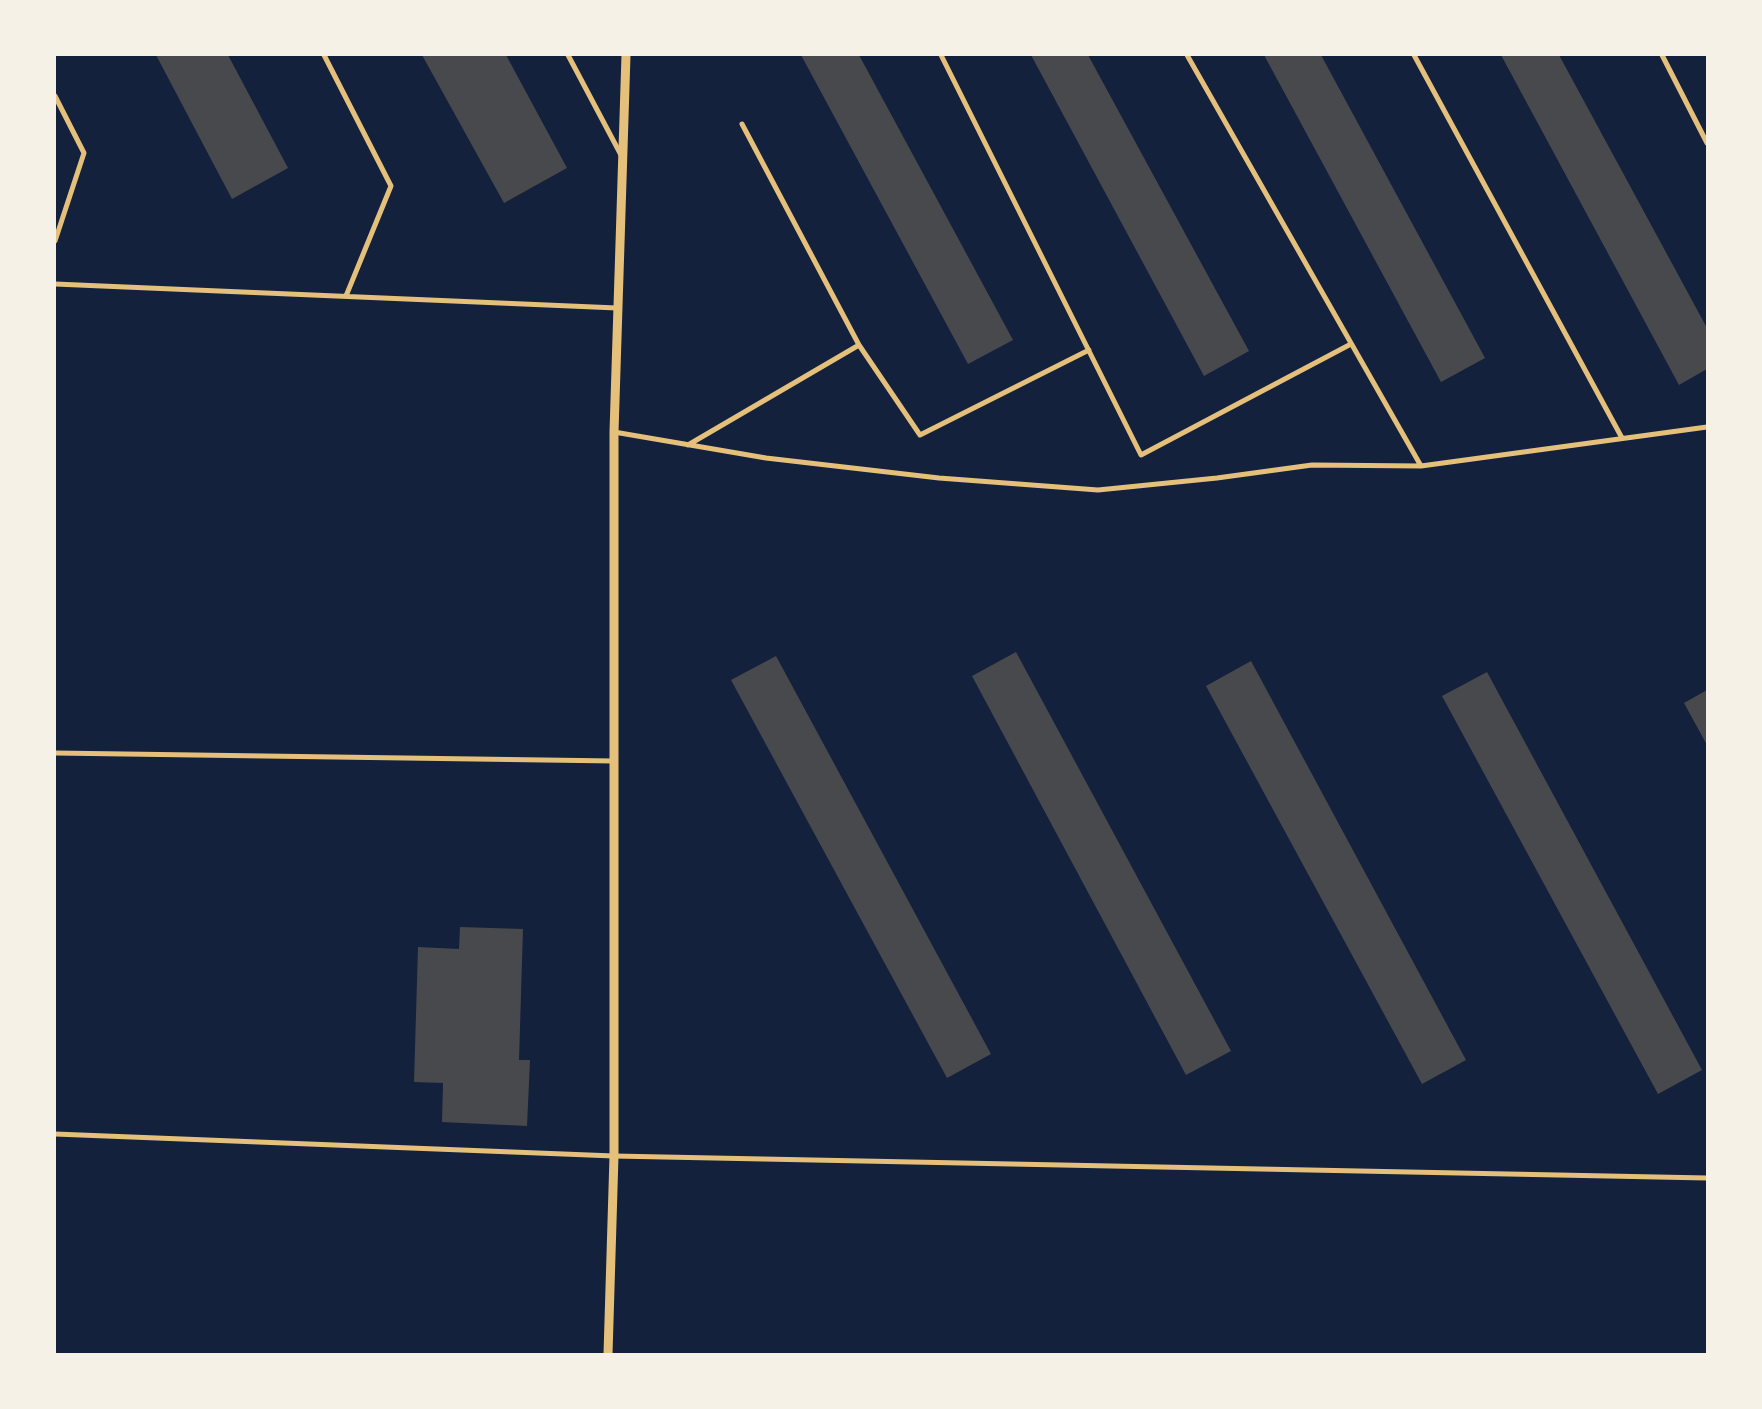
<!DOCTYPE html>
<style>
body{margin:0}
#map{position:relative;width:1762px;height:1409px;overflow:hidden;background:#14213d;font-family:Arial,sans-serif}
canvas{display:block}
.frame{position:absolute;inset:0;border:56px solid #f6f1e7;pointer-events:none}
</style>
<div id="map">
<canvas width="1762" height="1409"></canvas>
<div class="frame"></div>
</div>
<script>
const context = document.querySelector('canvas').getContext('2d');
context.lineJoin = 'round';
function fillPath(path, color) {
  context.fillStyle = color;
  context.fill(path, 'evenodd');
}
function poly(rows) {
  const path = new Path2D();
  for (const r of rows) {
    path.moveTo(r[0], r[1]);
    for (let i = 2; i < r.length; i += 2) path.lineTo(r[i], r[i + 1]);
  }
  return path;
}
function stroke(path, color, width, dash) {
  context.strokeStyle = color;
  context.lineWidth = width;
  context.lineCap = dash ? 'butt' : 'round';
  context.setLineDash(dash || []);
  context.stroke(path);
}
const building = poly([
 [156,55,228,55,288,168,232,199],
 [422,55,506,55,567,168,504,203],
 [801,55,859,55,1013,340,968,364],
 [1031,55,1088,55,1249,351,1204,376],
 [1264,55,1321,55,1485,358,1441,382],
 [1501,55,1559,55,1707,328,1707,369,1679,385],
 [1016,652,1231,1051,1186,1075,972,676],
 [776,656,991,1054,947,1078,731,680],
 [1251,661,1466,1060,1422,1084,1206,686],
 [1487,672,1702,1070,1658,1094,1442,696],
 [1707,690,1707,745,1684,703],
 [460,927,523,929,519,1060,530,1060,527,1126,442,1122,443,1083,414,1082,418,947,459,949]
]);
const minor = poly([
 [324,55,391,186,346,296],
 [568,55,621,155],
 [941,55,1141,455,1351,344],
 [1187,55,1421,466],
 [1414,55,1622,438],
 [1662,55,1707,143],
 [55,96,84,153,55,241],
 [742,124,859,345,920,435,1089,350],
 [55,284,617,308],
 [614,432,766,458,939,478,1098,490,1217,478,1312,465,1421,466,1707,427],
 [688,445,859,345],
 [55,753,614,761],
 [55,1134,614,1156,1707,1178]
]);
const tertiary = poly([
 [608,1354,614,1156,614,432,626,55]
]);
fillPath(building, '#48494c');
stroke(minor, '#e5c07b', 5);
stroke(tertiary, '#e5c07b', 9);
</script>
